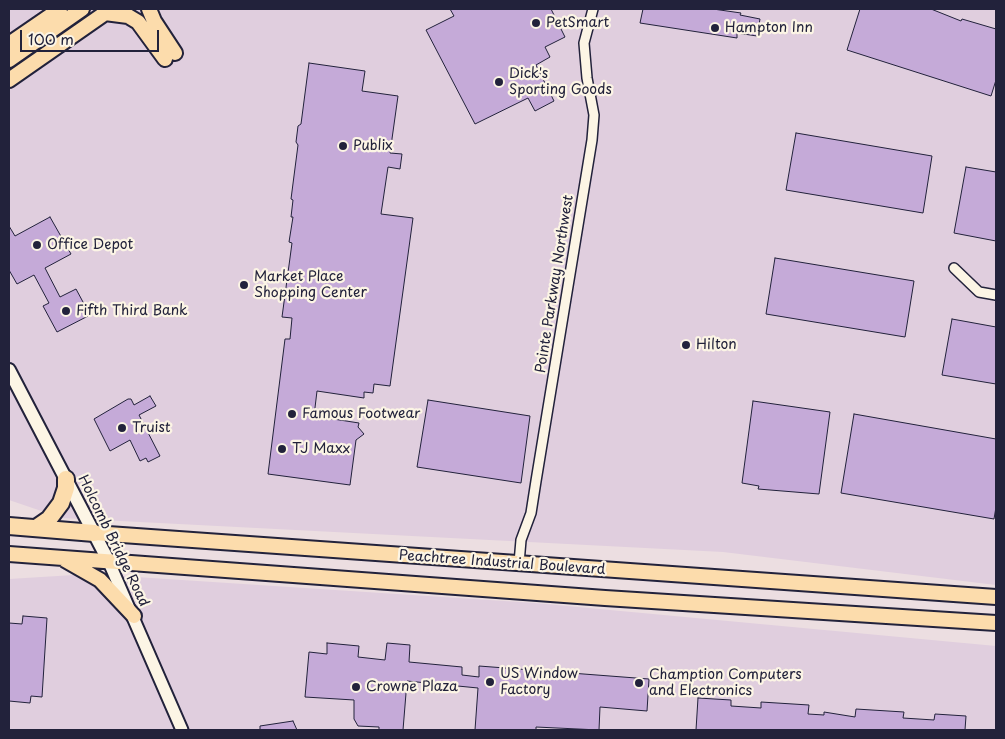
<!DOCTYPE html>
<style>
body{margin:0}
#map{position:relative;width:1005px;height:739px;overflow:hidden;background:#ecdee1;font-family:"Playpen Sans",sans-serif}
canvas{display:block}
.frame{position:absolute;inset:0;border:10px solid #22223b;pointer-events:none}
.scale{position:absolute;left:20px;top:30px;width:139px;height:22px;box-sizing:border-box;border:2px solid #22223b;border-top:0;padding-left:6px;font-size:15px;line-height:18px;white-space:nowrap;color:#22223b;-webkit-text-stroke:4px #fcf5e5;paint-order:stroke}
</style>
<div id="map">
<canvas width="1005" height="739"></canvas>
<div class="frame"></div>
<div class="scale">100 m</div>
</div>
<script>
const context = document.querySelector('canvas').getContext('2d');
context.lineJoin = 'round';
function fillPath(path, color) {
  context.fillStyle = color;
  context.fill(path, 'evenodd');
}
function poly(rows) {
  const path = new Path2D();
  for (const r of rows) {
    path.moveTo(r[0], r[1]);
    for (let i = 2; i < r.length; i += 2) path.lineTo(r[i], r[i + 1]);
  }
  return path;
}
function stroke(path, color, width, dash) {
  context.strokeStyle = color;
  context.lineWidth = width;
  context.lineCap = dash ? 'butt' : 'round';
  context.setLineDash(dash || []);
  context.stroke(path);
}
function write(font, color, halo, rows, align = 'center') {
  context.font = font + ' "Playpen Sans",sans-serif';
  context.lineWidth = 4.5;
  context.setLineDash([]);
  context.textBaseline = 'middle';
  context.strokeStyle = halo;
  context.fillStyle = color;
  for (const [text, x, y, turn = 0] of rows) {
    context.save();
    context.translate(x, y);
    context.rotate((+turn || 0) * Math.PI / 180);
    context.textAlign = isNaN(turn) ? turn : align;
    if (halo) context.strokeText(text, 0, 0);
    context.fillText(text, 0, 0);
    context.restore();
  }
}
const built = poly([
 [9,9,996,9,996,585,723,552,62,518,9,500],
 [90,574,535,603,996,646,996,730,9,730,9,579]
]);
const building = poly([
 [450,9,551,9,565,37,545,47,550,57,536,65,554,101,535,111,528,98,475,124,426,30,454,16,450,9],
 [643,9,713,9,741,13,740,15,760,19,757,36,737,33,737,38,640,23,643,9],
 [860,9,931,9,961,21,962,19,996,29,996,80,991,96,847,50,860,9],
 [309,63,365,71,362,91,398,96,390,153,402,154,400,169,388,167,381,214,413,218,390,386,374,384,373,393,364,392,364,398,317,391,314,416,359,423,358,427,364,434,356,440,350,485,268,474,285,339,290,339,292,318,282,317,292,243,289,242,293,217,291,217,293,200,291,199,298,145,296,142,298,126,301,124,309,63],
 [796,133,932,156,923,213,786,190,796,133],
 [966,167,996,172,996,241,954,233,966,167],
 [50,217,71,254,45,268,60,297,76,289,90,315,57,332,43,306,49,303,34,275,17,284,9,270,9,226,15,236,50,217],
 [775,258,914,281,905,337,766,314,775,258],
 [952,319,996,327,996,384,942,375,952,319],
 [150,396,156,406,139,415,160,456,148,462,146,458,140,461,130,440,110,451,94,419,128,399,131,399,134,405,150,396],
 [428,400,530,416,521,483,417,467,428,400],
 [753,401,830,412,819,494,758,489,759,486,742,483,753,401],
 [854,414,996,439,996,507,994,519,841,493,854,414],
 [23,616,47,618,42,697,31,696,30,703,9,701,9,623,22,624,23,616],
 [327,643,359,646,358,657,385,660,387,643,410,645,409,662,462,667,462,675,479,677,479,666,649,679,647,711,600,707,599,730,536,727,536,730,475,730,478,688,407,681,403,730,379,730,379,727,358,726,354,719,354,700,305,697,309,652,327,654,327,643],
 [698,698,731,700,731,706,761,708,761,702,809,705,808,714,824,715,824,712,855,717,856,709,904,712,903,718,934,720,935,714,966,716,965,730,696,730,698,698],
 [293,721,297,730,260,730,260,726,293,721]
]);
const minor = poly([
 [954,268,979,292,996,295],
 [519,563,521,540,531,513,536,481,592,140,594,115,587,78,584,43,593,9]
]);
const tertiary = poly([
 [108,560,182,730]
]);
const secondary = poly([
 [9,370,108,560]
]);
const trunk = poly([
 [149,9,154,21,175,53],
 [105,13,128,16,138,22,165,59],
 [9,44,60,9],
 [9,60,82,9],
 [9,80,111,9],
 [94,533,996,597],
 [9,554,605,598,996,623],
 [65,560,100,580,134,616]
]);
const motorway = poly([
 [9,526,94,533],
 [36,528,49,519,61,503,66,488,66,479]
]);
const markers = [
 [536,23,5,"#22223b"],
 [715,28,5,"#22223b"],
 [499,82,5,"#22223b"],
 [343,146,5,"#22223b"],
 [37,245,5,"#22223b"],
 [244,285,5,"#22223b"],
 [66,311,5,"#22223b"],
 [686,345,5,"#22223b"],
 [292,414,5,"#22223b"],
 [122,428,5,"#22223b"],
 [282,449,5,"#22223b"],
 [490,682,5,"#22223b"],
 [639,683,5,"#22223b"],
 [356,687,5,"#22223b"]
];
const poiNames = [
 ["PetSmart",546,23],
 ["Hampton Inn",725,28],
 ["Dick's",509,74],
 ["Sporting Goods",509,90],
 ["Publix",353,146],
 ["Office Depot",47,245],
 ["Market Place",254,277],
 ["Shopping Center",254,293],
 ["Fifth Third Bank",76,311],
 ["Hilton",696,345],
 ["Famous Footwear",302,414],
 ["Truist",132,428],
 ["TJ Maxx",292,449],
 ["US Window",500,674],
 ["Factory",500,690],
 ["Chamption Computers",649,675],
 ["and Electronics",649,691],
 ["Crowne Plaza",366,687]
];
const streetNames = [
 ["Pointe Parkway Northwest",555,284,-81],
 ["Holcomb Bridge Road",113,541,64],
 ["Peachtree Industrial Boulevard",502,563,4]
];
fillPath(built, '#e0cede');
fillPath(building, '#c5aad8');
stroke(building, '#22223b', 1);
stroke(minor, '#22223b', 12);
stroke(tertiary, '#22223b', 15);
stroke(secondary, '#22223b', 16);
stroke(trunk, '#22223b', 18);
stroke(motorway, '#22223b', 20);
stroke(minor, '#fcf5e5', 9);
stroke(tertiary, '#fcf5e5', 11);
stroke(secondary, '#fcf5e5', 12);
stroke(trunk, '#fcdcac', 14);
stroke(motorway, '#fcdcac', 16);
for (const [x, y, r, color] of markers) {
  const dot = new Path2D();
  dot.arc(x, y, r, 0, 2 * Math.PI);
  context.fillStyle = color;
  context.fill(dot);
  stroke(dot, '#fcf5e5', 2);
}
write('14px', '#22223b', '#fcf5e5', poiNames, 'left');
write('14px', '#22223b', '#fcf5e5', streetNames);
</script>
